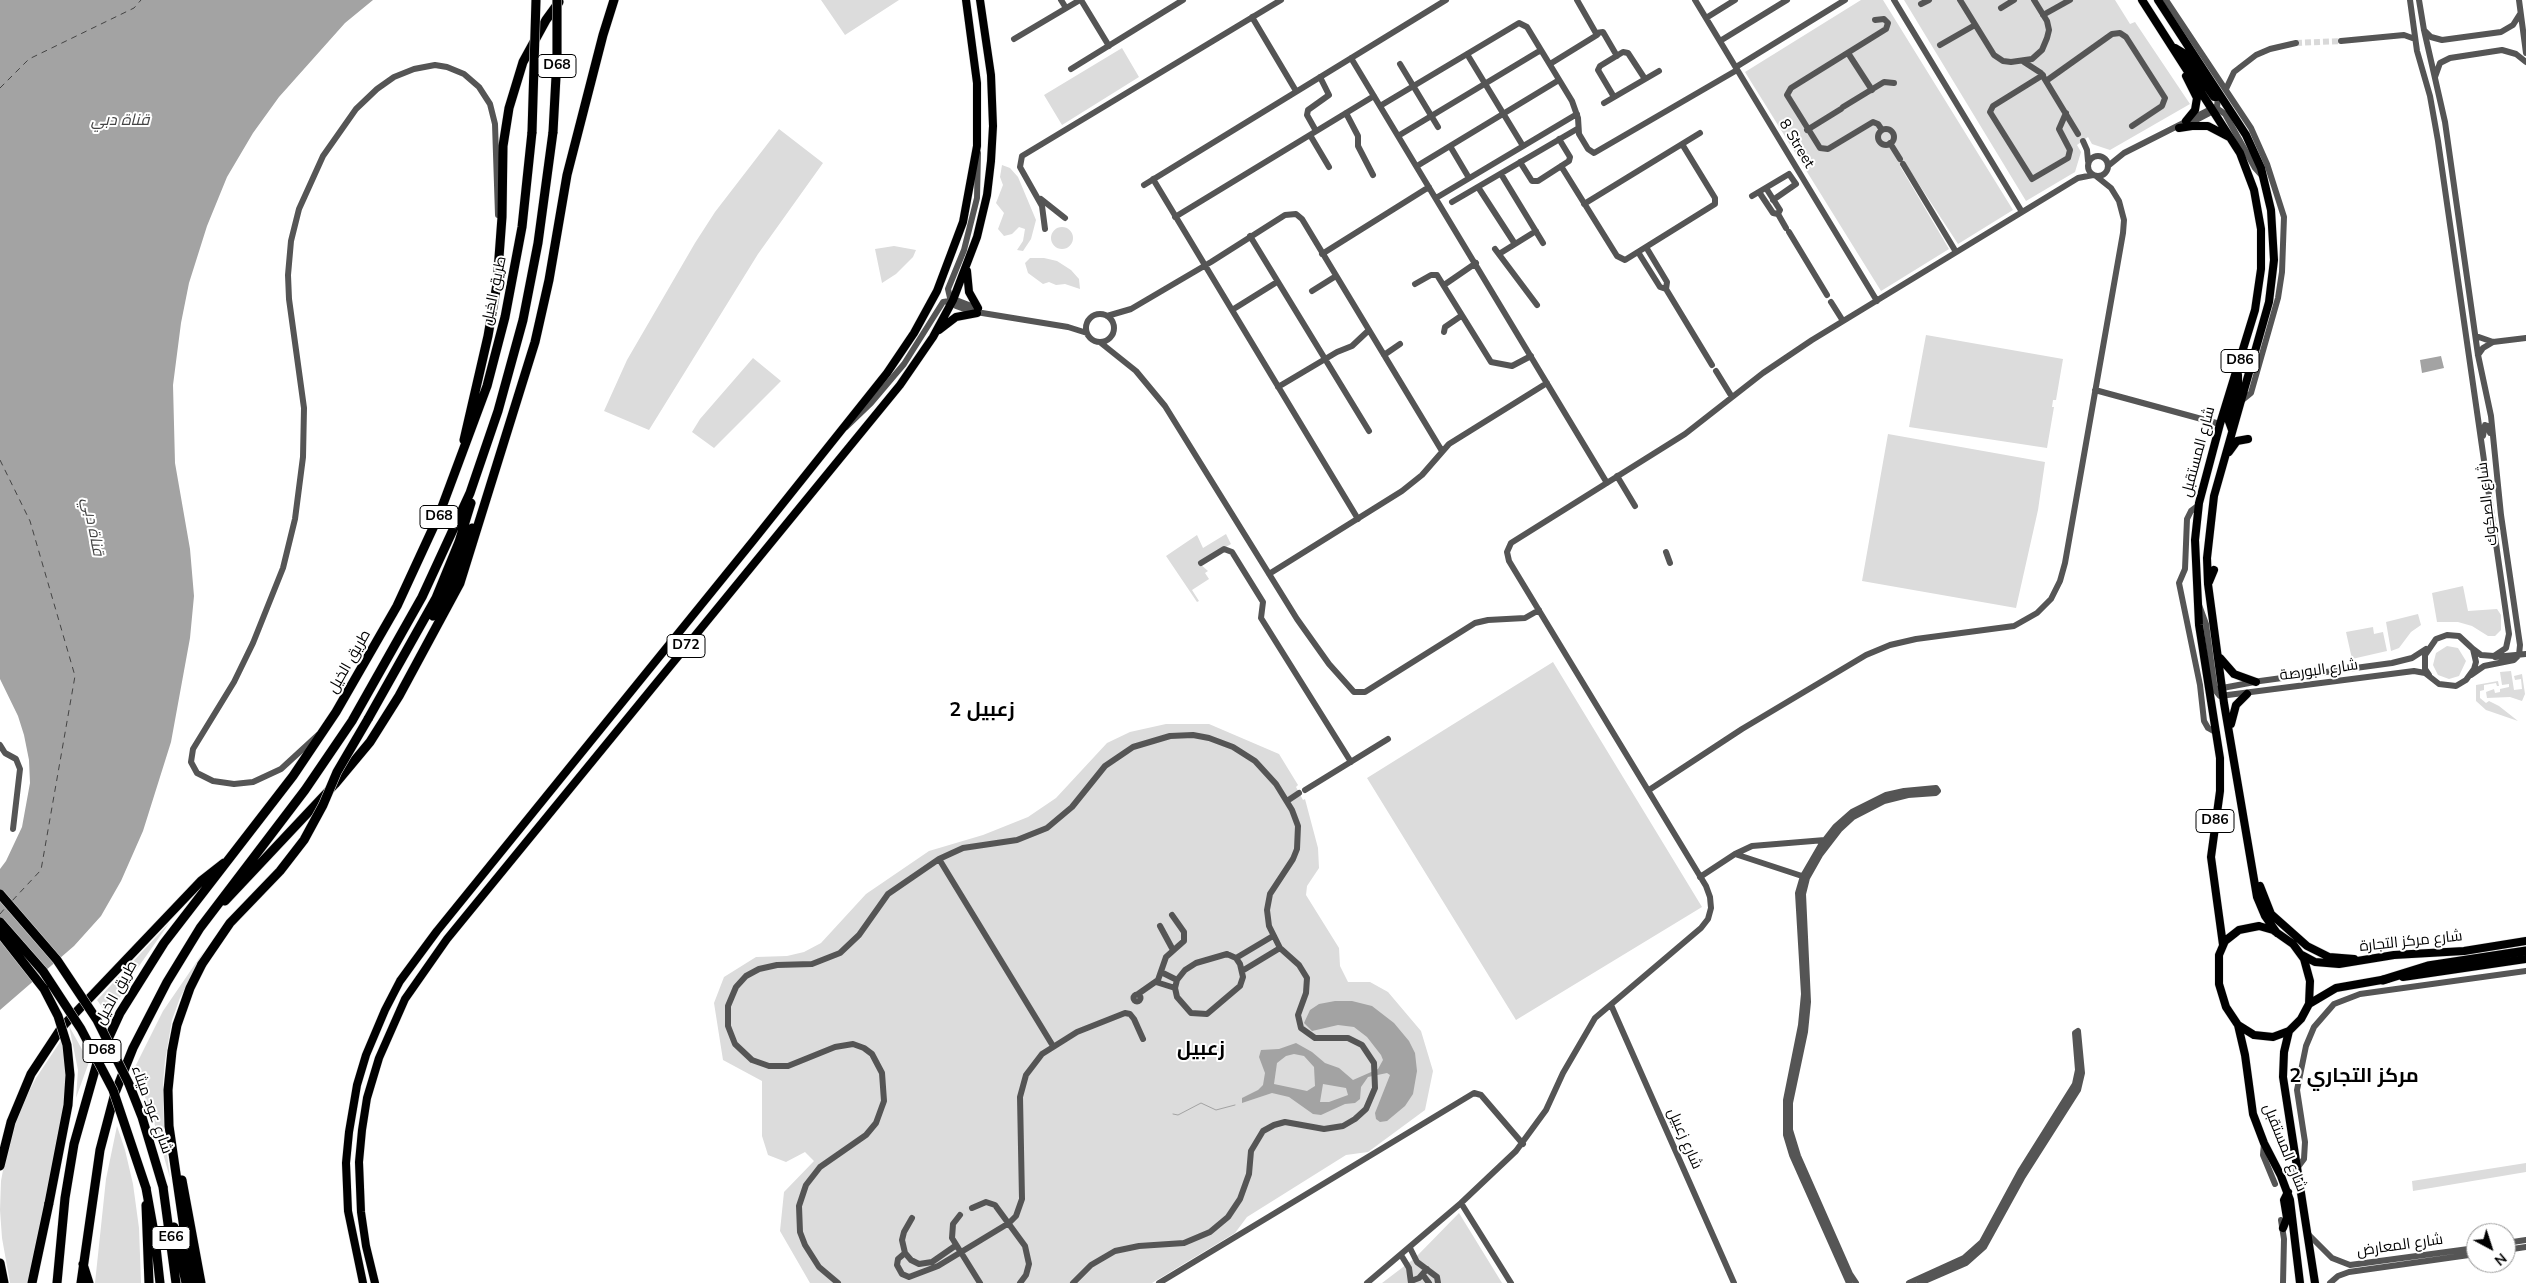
<!DOCTYPE html>
<meta charset="utf-8">
<style>
body{margin:0}
#map{position:relative;width:2526px;height:1283px;overflow:hidden;background:#fff;font-family:"Nunito Sans",sans-serif}
canvas{display:block}
.north{position:absolute;left:2466px;top:1223px;width:50px;height:50px;box-sizing:border-box;background:#fff;border:1px solid #999;border-radius:50%;rotate:140deg;font-size:14px;font-weight:700;line-height:20px;text-align:center;color:#000}
.north::after{content:'';display:block;margin:auto;width:18px;height:22px;background:#000;clip-path:polygon(50% 0,100% 100%,50% 72%,0 100%)}
</style>
<div id="map">
<canvas width="2526" height="1283"></canvas>
<div class="north">N</div>
</div>
<script>
const context = document.querySelector('canvas').getContext('2d');
context.lineJoin = 'round';
function fillPath(path, color) {
  context.fillStyle = color;
  context.fill(path, 'evenodd');
}
function poly(rows) {
  const path = new Path2D();
  for (const r of rows) {
    if (r.length === 3) {
      path.moveTo(r[0] + r[2], r[1]);
      path.arc(r[0], r[1], r[2], 0, 2 * Math.PI);
      continue;
    }
    path.moveTo(r[0], r[1]);
    for (let i = 2; i < r.length; i += 2) path.lineTo(r[i], r[i + 1]);
  }
  return path;
}
function stroke(path, color, width, dash) {
  context.strokeStyle = color;
  context.lineWidth = width;
  context.lineCap = dash ? 'butt' : 'round';
  context.setLineDash(dash || []);
  context.stroke(path);
}
function write(font, color, halo, rows, align = 'center') {
  context.font = font + ' "Nunito Sans",Cairo,sans-serif';
  context.lineWidth = 4;
  context.setLineDash([]);
  context.textBaseline = 'middle';
  context.strokeStyle = halo;
  context.fillStyle = color;
  for (const [text, x, y, turn = 0] of rows) {
    context.save();
    context.translate(x, y);
    context.rotate((+turn || 0) * Math.PI / 180);
    context.textAlign = isNaN(turn) ? turn : align;
    if (halo) context.strokeText(text, 0, 0);
    context.fillText(text, 0, 0);
    context.restore();
  }
}
const green = poly([
 [821,0,899,0,845,35],
 [1861,0,1883,0,2013,210,1958,244,1905,163,1900,166,1949,249,1881,291,1745,72],
 [1904,0,2115,0,2130,24,2135,22,2190,104,2110,150,2092,144,2088,137,2077,145,2081,152,2075,172,2026,201],
 [1122,48,1139,77,1062,125,1044,95],
 [779,129,823,163,758,254,649,430,604,411,627,360,695,243,715,212],
 [1002,165,1010,168,1018,177,1036,220,1031,239,1023,251,1017,250,1023,241,1025,229,1019,227,1012,234,1004,236,998,229,1004,213,996,203,1003,185,1000,177],
 [1062,238,11],
 [894,246,916,250,913,257,896,274,882,283,875,249],
 [1030,258,1044,258,1057,261,1071,270,1079,279,1080,289,1065,284,1056,285,1049,282,1043,284,1028,273,1025,263],
 [1926,335,2063,359,2056,400,2053,400,2052,407,2054,407,2047,448,1909,427],
 [753,358,781,381,714,448,692,432,700,419],
 [1888,434,2045,462,2038,510,2016,608,1862,581],
 [1226,534,1231,544,1199,563,1208,571,1205,573,1209,579,1192,590,1199,601,1197,602,1166,556,1197,535,1203,548],
 [2463,586,2468,611,2497,609,2501,615,2501,630,2495,636,2488,636,2472,626,2458,622,2437,622,2432,593],
 [2418,614,2421,625,2411,632,2399,648,2391,651,2386,622],
 [2373,627,2374,634,2383,632,2387,651,2352,659,2346,632],
 [2447,646,2458,648,2466,661,2459,676,2449,679,2438,675,2433,665,2436,653],
 [1553,662,1702,907,1516,1020,1367,778],
 [2511,671,2514,690,2522,689,2521,679,2515,680,2514,676,2522,674,2525,694,2522,701,2510,697,2487,698,2486,692,2494,689,2495,693,2500,692,2500,689,2509,687,2509,684,2502,685,2500,672],
 [2498,681,2499,686,2497,686,2496,683,2484,685,2484,690,2480,691,2480,698,2486,703,2489,701,2499,706,2518,721,2486,710,2476,701,2476,685],
 [1166,724,1209,724,1279,754,1298,785,1296,787,1303,800,1305,799,1318,848,1319,868,1307,886,1306,895,1339,948,1340,966,1348,982,1370,982,1388,992,1421,1031,1433,1071,1425,1110,1368,1152,1346,1155,1247,1217,1235,1233,1152,1283,810,1283,780,1231,784,1192,814,1161,805,1152,786,1162,768,1155,762,1136,762,1081,723,1060,714,1003,724,977,756,957,787,956,804,952,821,943,866,894,929,851,983,835,1028,817,1056,798,1107,743,1130,732],
 [170,922,132,976,109,1017,97,1000],
 [204,951,180,998,172,1020,165,1061,163,1084,164,1129,170,1178,152,1115,134,1069,163,1011],
 [69,1026,89,1062,76,1098,78,1070],
 [62,1039,67,1071,65,1102,43,1216,28,1283,10,1283,2,1238,0,1210,1,1181,6,1154,11,1132,24,1101,36,1078],
 [117,1126,125,1150,133,1184,139,1228,141,1283,95,1283,106,1179],
 [2526,1163,2526,1172,2413,1191,2412,1181],
 [1459,1213,1502,1283,1382,1283,1415,1258]
]);
const water = poly([
 [0,0,373,0,345,23,279,97,253,133,227,177,207,226,189,283,181,323,173,385,175,463,190,549,194,596,190,638,171,742,143,831,121,881,101,916,74,946,0,1010,0,869,6,861,22,827,30,783,29,760,24,735,18,716,0,679],
 [2441,356,2444,368,2422,373,2420,360],
 [1335,1001,1352,1001,1372,1006,1394,1023,1409,1041,1415,1053,1417,1071,1413,1094,1405,1106,1387,1121,1380,1122,1376,1119,1375,1113,1390,1075,1387,1073,1368,1077,1361,1087,1360,1099,1355,1103,1345,1104,1321,1115,1313,1114,1289,1097,1272,1093,1242,1103,1242,1098,1258,1090,1263,1085,1265,1073,1259,1057,1261,1050,1279,1049,1296,1043,1312,1052,1325,1063,1339,1068,1353,1080,1378,1069,1383,1060,1381,1055,1367,1037,1354,1027,1338,1025,1312,1031,1304,1023,1310,1010,1319,1004],
 [1294,1054,1304,1056,1314,1067,1315,1086,1307,1091,1274,1084,1277,1063,1286,1056],
 [1323,1084,1346,1088,1348,1095,1329,1102,1320,1102]
]);
const stream = poly([
 [1173,1114,1178,1115,1201,1103,1216,1110,1235,1105]
]);
const ferry = poly([
 [0,88,29,59,134,8,141,0],
 [0,460,30,521,75,676,41,870,11,902],
 [0,914,6,907]
]);
const minorTunnel = poly([
 [2296,43,2341,41],
 [960,1215,972,1208]
]);
const minor = poly([
 [1061,0,1066,8],
 [1081,0,1109,46],
 [1695,0,1877,301],
 [1894,0,2022,212],
 [1960,0,1994,55,2003,61,2011,62,2032,59,2042,50,2047,38,2049,30,2047,21,2034,0],
 [2166,0,2251,128,2267,164,2284,217,2282,272,2278,298,2251,393,2240,402],
 [2410,0,2417,51,2430,96,2438,141,2509,634,2506,648,2494,656,2481,655,2473,649],
 [2419,0,2424,30,2445,122,2478,355,2491,416,2501,515,2520,645,2519,655,2514,660,2484,666,2471,675],
 [2519,0,2526,53],
 [1921,4,1929,0],
 [2001,8,2014,0],
 [2043,15,2070,0],
 [1252,17,1296,91],
 [1706,18,1735,0],
 [1875,20,1884,19,1888,23,1886,29,1791,88,1787,95,1820,148,1828,149,1873,122,1878,124,1882,130],
 [2424,30,2431,37,2442,40,2501,32,2513,25,2520,14],
 [1596,33,1603,32,1617,56],
 [1014,39,1080,0],
 [1720,41,1787,0],
 [2341,41,2404,35,2415,39],
 [1940,45,1975,25],
 [1848,53,1872,90],
 [1467,54,1523,146],
 [1351,58,1607,483],
 [2024,62,2041,73,2078,134],
 [1400,64,1438,127],
 [1550,64,1597,35,1577,0],
 [1736,67,1845,0],
 [1071,69,1183,0],
 [2043,75,1993,106,1990,112,2032,179,2068,158,2070,150,2059,129,2066,113],
 [2435,77,2440,63,2450,58,2502,50,2516,54,2526,62],
 [2046,81,2112,34,2120,33,2126,37,2165,98,2162,106,2132,126],
 [2226,89,2234,72,2256,55,2270,49,2296,43],
 [1614,97,1598,70,1600,66,1623,52,1628,53,1645,79],
 [1604,103,1659,71],
 [1380,106,1519,23,1527,27,1572,101,1578,118,1579,134,1588,149,1594,153,1737,70],
 [1843,107,1884,82,1894,83],
 [1346,113,1358,136,1358,146,1373,175],
 [2194,121,2217,109,2218,93],
 [1886,137,8],
 [1807,130,1841,109],
 [1316,131,1307,115,1308,110,1329,95,1320,77],
 [1310,135,1329,167],
 [1398,136,1541,50],
 [2083,141,2087,150,2088,161],
 [1890,143,1900,159],
 [1450,146,1469,178],
 [978,153,977,198,964,250,948,289,951,302,956,306,970,311,1068,327,1087,333],
 [2098,166,10],
 [1520,162,1532,181,1538,181,1569,161,1570,157,1559,139],
 [1903,164,1956,252],
 [1417,166,1559,80],
 [1561,166,1617,256,1625,260,1715,204,1715,198,1682,144],
 [2108,166,2124,153,2215,107,2225,114,2255,168,2264,178],
 [1501,174,1543,243],
 [1153,179,1358,519],
 [1144,185,1446,0],
 [1478,187,1515,244],
 [1759,192,1773,213,1778,214,1780,210,1766,188],
 [1752,196,1789,174,1796,184,1773,200],
 [1436,198,1577,114],
 [1041,199,1065,218],
 [1452,202,1577,129],
 [1584,204,1700,133],
 [1778,214,1786,228],
 [1175,217,1374,96],
 [1045,229,1042,206,1020,167,1022,156,1281,0],
 [1789,232,1827,295],
 [1250,236,1369,431],
 [1495,249,1537,305],
 [1638,252,1660,287,1666,289,1667,282,1646,247],
 [1322,254,1429,187],
 [1499,254,1536,231],
 [1415,284,1431,275,1437,275,1491,362,1512,366,1531,356],
 [1444,285,1476,263],
 [1666,289,1712,365],
 [1312,291,1336,276],
 [1831,302,1843,321],
 [1232,310,1277,282],
 [1100,328,14],
 [1107,316,1131,309,1211,262,1285,215,1296,214,1302,219,1442,451],
 [1444,332,1445,327,1461,316],
 [2476,336,2493,342,2526,338],
 [1101,343,1136,371,1165,406,1297,619,1329,664,1354,692,1365,692,1475,623,1488,620,1525,618,1539,610],
 [1384,355,1400,344],
 [2478,355,2483,348,2493,342],
 [1716,371,1732,397],
 [1278,387,1337,352,1352,346,1369,330],
 [2095,390,2220,424],
 [846,427,871,403,904,364,943,302,956,300,979,309],
 [2483,436,2485,425,2488,426,2490,433],
 [1617,476,1635,506],
 [2199,505,2191,511,2187,519,2185,569,2179,583,2200,685,2204,721,2208,728,2217,733],
 [1666,552,1670,563],
 [1201,563,1224,549,1232,552,1263,602,1261,618,1351,762],
 [1269,574,1402,491,1422,475,1449,444,1547,383],
 [2199,605,2206,624,2215,690,2220,696,2414,671,2425,673,2439,684,2456,686,2466,680,2474,669,2476,662,2473,649,2459,636,2447,635,2436,639,2425,655,2425,669,2429,675],
 [2495,657,2526,654],
 [2217,689,2260,681,2392,663,2412,658,2426,649],
 [318,735,281,769,253,782,234,784,213,781,197,773,191,762,193,749,234,682,253,643,283,568,295,519,303,457,304,408,289,299,288,275,291,241,299,209,323,156,356,109,377,89,394,77,414,69,435,65,447,67,464,74,479,87,490,104,495,124,498,215],
 [0,745,5,753,16,759,20,769,13,829],
 [1305,790,1388,739],
 [1649,790,1742,729,1866,655,1890,645,1916,639,2014,626,2037,613,2051,599,2060,581,2065,563,2123,233,2124,220,2119,201,2111,188,2096,176],
 [1287,801,1299,793],
 [1735,854,1805,877],
 [939,859,1053,1046],
 [1700,877,1735,854,1752,846,1825,840],
 [1160,926,1173,950],
 [1227,954,1236,958,1240,964,1243,977,1240,986,1207,1014,1191,1013,1177,997,1175,988,1177,980,1185,970,1196,963,1227,954],
 [1236,958,1273,936],
 [1242,971,1280,948],
 [1161,972,1177,980],
 [1156,982,1175,988],
 [1138,994,1158,980,1166,957,1184,941,1184,932,1172,915],
 [1137,998,3.5],
 [1611,1005,1734,1283],
 [2264,1143,2263,1155,2275,1184],
 [2298,1167,2304,1159,2305,1142,2297,1090,2306,1046,2314,1027,2334,1004,2360,994,2526,971],
 [1461,1203,1511,1283],
 [972,1208,986,1202,995,1205,1025,1246,1029,1264,1026,1275,1020,1283],
 [960,1215,953,1224,952,1238,980,1283],
 [912,1218,904,1232,902,1240,905,1253,911,1260,919,1264,932,1262,955,1246],
 [2281,1220,2284,1239,2283,1283],
 [2308,1234,2332,1258,2350,1265,2476,1248],
 [2506,1243,2526,1240],
 [1410,1248,1417,1262,1437,1277,1438,1283],
 [2506,1250,2526,1247],
 [905,1253,898,1259,897,1265,902,1274,909,1277,938,1266,1009,1223,1016,1216,1022,1199,1020,1097,1026,1075,1042,1054,1077,1032,1125,1013,1130,1014,1134,1019,1143,1039],
 [1401,1255,1409,1268,1411,1283],
 [1423,1275,1429,1283],
 [1411,1281,1419,1278,1427,1269],
 [838,1283,819,1267,805,1245,800,1232,799,1206,806,1185,820,1167,866,1135,876,1123,884,1101,882,1073,872,1054,864,1048,853,1044,835,1047,788,1066,769,1066,752,1060,735,1044,728,1026,728,1006,736,987,746,976,759,969,777,965,812,964,840,953,859,935,888,894,939,859,963,848,1017,840,1047,828,1072,807,1105,766,1133,747,1170,736,1193,735,1209,738,1233,747,1255,761,1276,784,1292,810,1298,826,1297,849,1293,859,1270,894,1267,910,1269,926,1280,948,1299,965,1307,978,1306,993,1298,1015,1301,1028,1315,1038,1348,1038,1362,1045,1374,1063,1375,1088,1366,1109,1355,1119,1343,1126,1324,1129,1285,1122,1274,1125,1263,1131,1251,1151,1249,1174,1240,1199,1228,1217,1210,1232,1184,1243,1139,1246,1115,1251,1091,1265,1073,1283],
 [1159,1283,1474,1093,1481,1095,1523,1144],
 [1367,1283,1461,1203,1516,1151,1546,1110,1563,1073,1595,1018,1701,928,1708,919,1711,908,1710,897,1706,886,1509,561,1507,552,1511,543,1685,434,1763,373,1812,340,2078,178,2093,175],
 [1849,1283,1792,1155,1786,1135,1786,1100,1801,1025,1804,994,1798,893,1803,876,1821,845,1835,827,1852,812,1886,795,1904,791,1936,788,1938,791,1936,793,1908,795,1884,801,1853,817,1840,829,1820,855,1807,878,1803,894,1808,1002,1805,1032,1790,1103,1790,1130,1798,1156,1850,1274,1856,1283],
 [1909,1283,1964,1258,1982,1242,2021,1170,2075,1084,2078,1070,2075,1033,2078,1031,2082,1073,2078,1090,2022,1178,1984,1247,1966,1263,1920,1283],
 [2330,1283,2338,1276,2349,1272,2476,1254]
]);
const major = poly([
 [2142,0,2240,153,2254,190,2261,229,2261,269,2255,310,2220,424,2199,503,2195,540,2199,625,2220,758,2220,791,2211,857,2223,945],
 [2158,0,2246,135,2261,168,2271,210,2274,260,2269,302,2214,496,2207,558,2208,584,2224,703,2257,897,2265,916,2277,933],
 [2175,48,2185,54,2214,97,2217,97,2219,94],
 [2186,76,2197,98,2195,110,2186,121],
 [2179,128,2192,126,2208,126,2229,137],
 [967,271,969,292,978,308],
 [939,330,956,317,977,313],
 [2232,430,2228,419,2238,385,2238,375],
 [2229,452,2237,441,2248,439],
 [2209,582,2214,570],
 [2220,658,2234,674,2256,682],
 [2231,724,2236,705,2247,694],
 [2260,886,2271,914,2307,946,2329,957,2354,959],
 [2259,926,2273,930,2293,944,2304,959,2310,981,2309,1004,2301,1019,2289,1031,2273,1037,2254,1035,2238,1025,2226,1007,2219,984,2219,955,2225,941,2239,930,2259,926],
 [2302,955,2315,962,2339,964,2394,955,2464,951,2526,941],
 [2403,977,2526,959],
 [2309,1004,2336,988,2387,979],
 [2238,1025,2245,1055,2253,1114,2264,1143,2281,1176,2290,1200,2300,1283],
 [2289,1031,2284,1052,2283,1077,2315,1283],
 [2283,1228,2287,1218,2284,1200,2288,1192],
 [363,1283,348,1211,346,1163,349,1132,357,1085,366,1055,385,1010,400,981,437,931,753,541,887,373,914,333,937,291,963,222,977,146,977,83,966,0],
 [375,1283,366,1246,361,1212,359,1162,362,1130,367,1098,379,1058,405,999,447,939,900,385,933,337,953,300,977,237,987,195,991,161,993,126,991,75,980,0]
]);
const highway = poly([
 [464,440,488,336,497,284,502,217,503,146,509,108,523,62,546,20,559,2],
 [433,616,453,579,472,528],
 [368,719,436,598,459,542,471,503],
 [225,901,335,784,370,742,399,696,460,583,535,342,549,280,567,175,603,35,614,0],
 [2383,980,2428,966,2526,951],
 [0,1166,11,1122,31,1074,62,1027,201,881,224,863],
 [182,1180,201,1283],
 [163,1187,176,1283],
 [146,1188,155,1238,160,1283],
 [146,1205,149,1283],
 [174,1227,186,1283],
 [0,1263,4,1283],
 [83,1264,89,1283],
 [32,1283,49,1203],
 [57,1283,65,1198,74,1144,97,1063,120,1013,164,943,293,776,336,712,397,606,439,515,487,386,505,317,522,227,532,132],
 [81,1283,100,1150,115,1093,133,1048,167,982,200,928,305,790,352,721,422,597,470,493,498,411,523,320,538,243,553,132],
 [192,1283,169,1126,168,1090,172,1051,177,1025,190,988,202,964]
]);
const highwayBridge = poly([
 [532,132,536,0],
 [553,132,557,58,557,0],
 [0,894,57,960,97,1020,129,1084,142,1117,163,1187],
 [0,922,43,971,81,1029,113,1090,146,1188],
 [0,933,44,989,58,1016,67,1045,70,1075,68,1105,49,1203],
 [202,964,230,923,280,871,304,840,323,805,337,772,368,719]
]);
const shields = [
 [557,66,38],
 [2240,361,38],
 [439,517,38],
 [686,646,38],
 [2215,821,38],
 [102,1051,38],
 [171,1238,38]
];
const shieldNames = [
 ["D68",557,66],
 ["D86",2240,361],
 ["D68",439,517],
 ["D72",686,646],
 ["D86",2215,821],
 ["D68",102,1051],
 ["E66",171,1238]
];
const streetNames = [
 ["8 Street",1796,144,59],
 ["طريق الخيل",495,291,-78],
 ["شارع المستقبل",2199,452,-75],
 ["شارع الصكوك",2488,504,-97],
 ["طريق الخيل",350,662,-60],
 ["شارع البورصة",2319,671,-8],
 ["شارع مركز التجارة",2411,942,-6],
 ["طريق الخيل",117,993,-61],
 ["شارع عود ميثاء",151,1110,70],
 ["شارع زعبيل",1684,1139,66],
 ["شارع المستقبل",2284,1148,68],
 ["شارع المعارض",2400,1246,-8]
];
const waterNames = [
 ["قناة دبي",120,121],
 ["قناة دبي",92,527,79]
];
const districtNames = [
 ["زعبيل 2",982,711],
 ["زعبيل",1201,1050],
 ["مركز التجاري 2",2354,1077]
];
fillPath(green, '#dcdcdc');
fillPath(water, '#a3a3a3');
stroke(stream, '#a3a3a3', 1);
stroke(ferry, '#444', 1, [6, 5]);
stroke(minorTunnel, '#d9d9d9', 6, [6, 3]);
stroke(major, '#dbdbdb', 9);
stroke(highway, '#dbdbdb', 10);
stroke(minor, '#555', 6);
stroke(major, '#000', 8);
stroke(highway, '#000', 9);
stroke(highwayBridge, '#dbdbdb', 10, []);
stroke(highwayBridge, '#000', 9);
for (const [x, y, w] of shields) {
  const box = new Path2D();
  box.roundRect(x - w / 2, y - 11.5, w, 23, 4);
  context.fillStyle = '#fff';
  context.fill(box);
  stroke(box, '#000', 1);
}
write('bold 14px', '#000', null, shieldNames);
write('15px', '#000', '#fff', streetNames);
write('italic 16px', '#444', '#fff', waterNames);
write('bold 20px', '#000', '#fff', districtNames);
</script>
